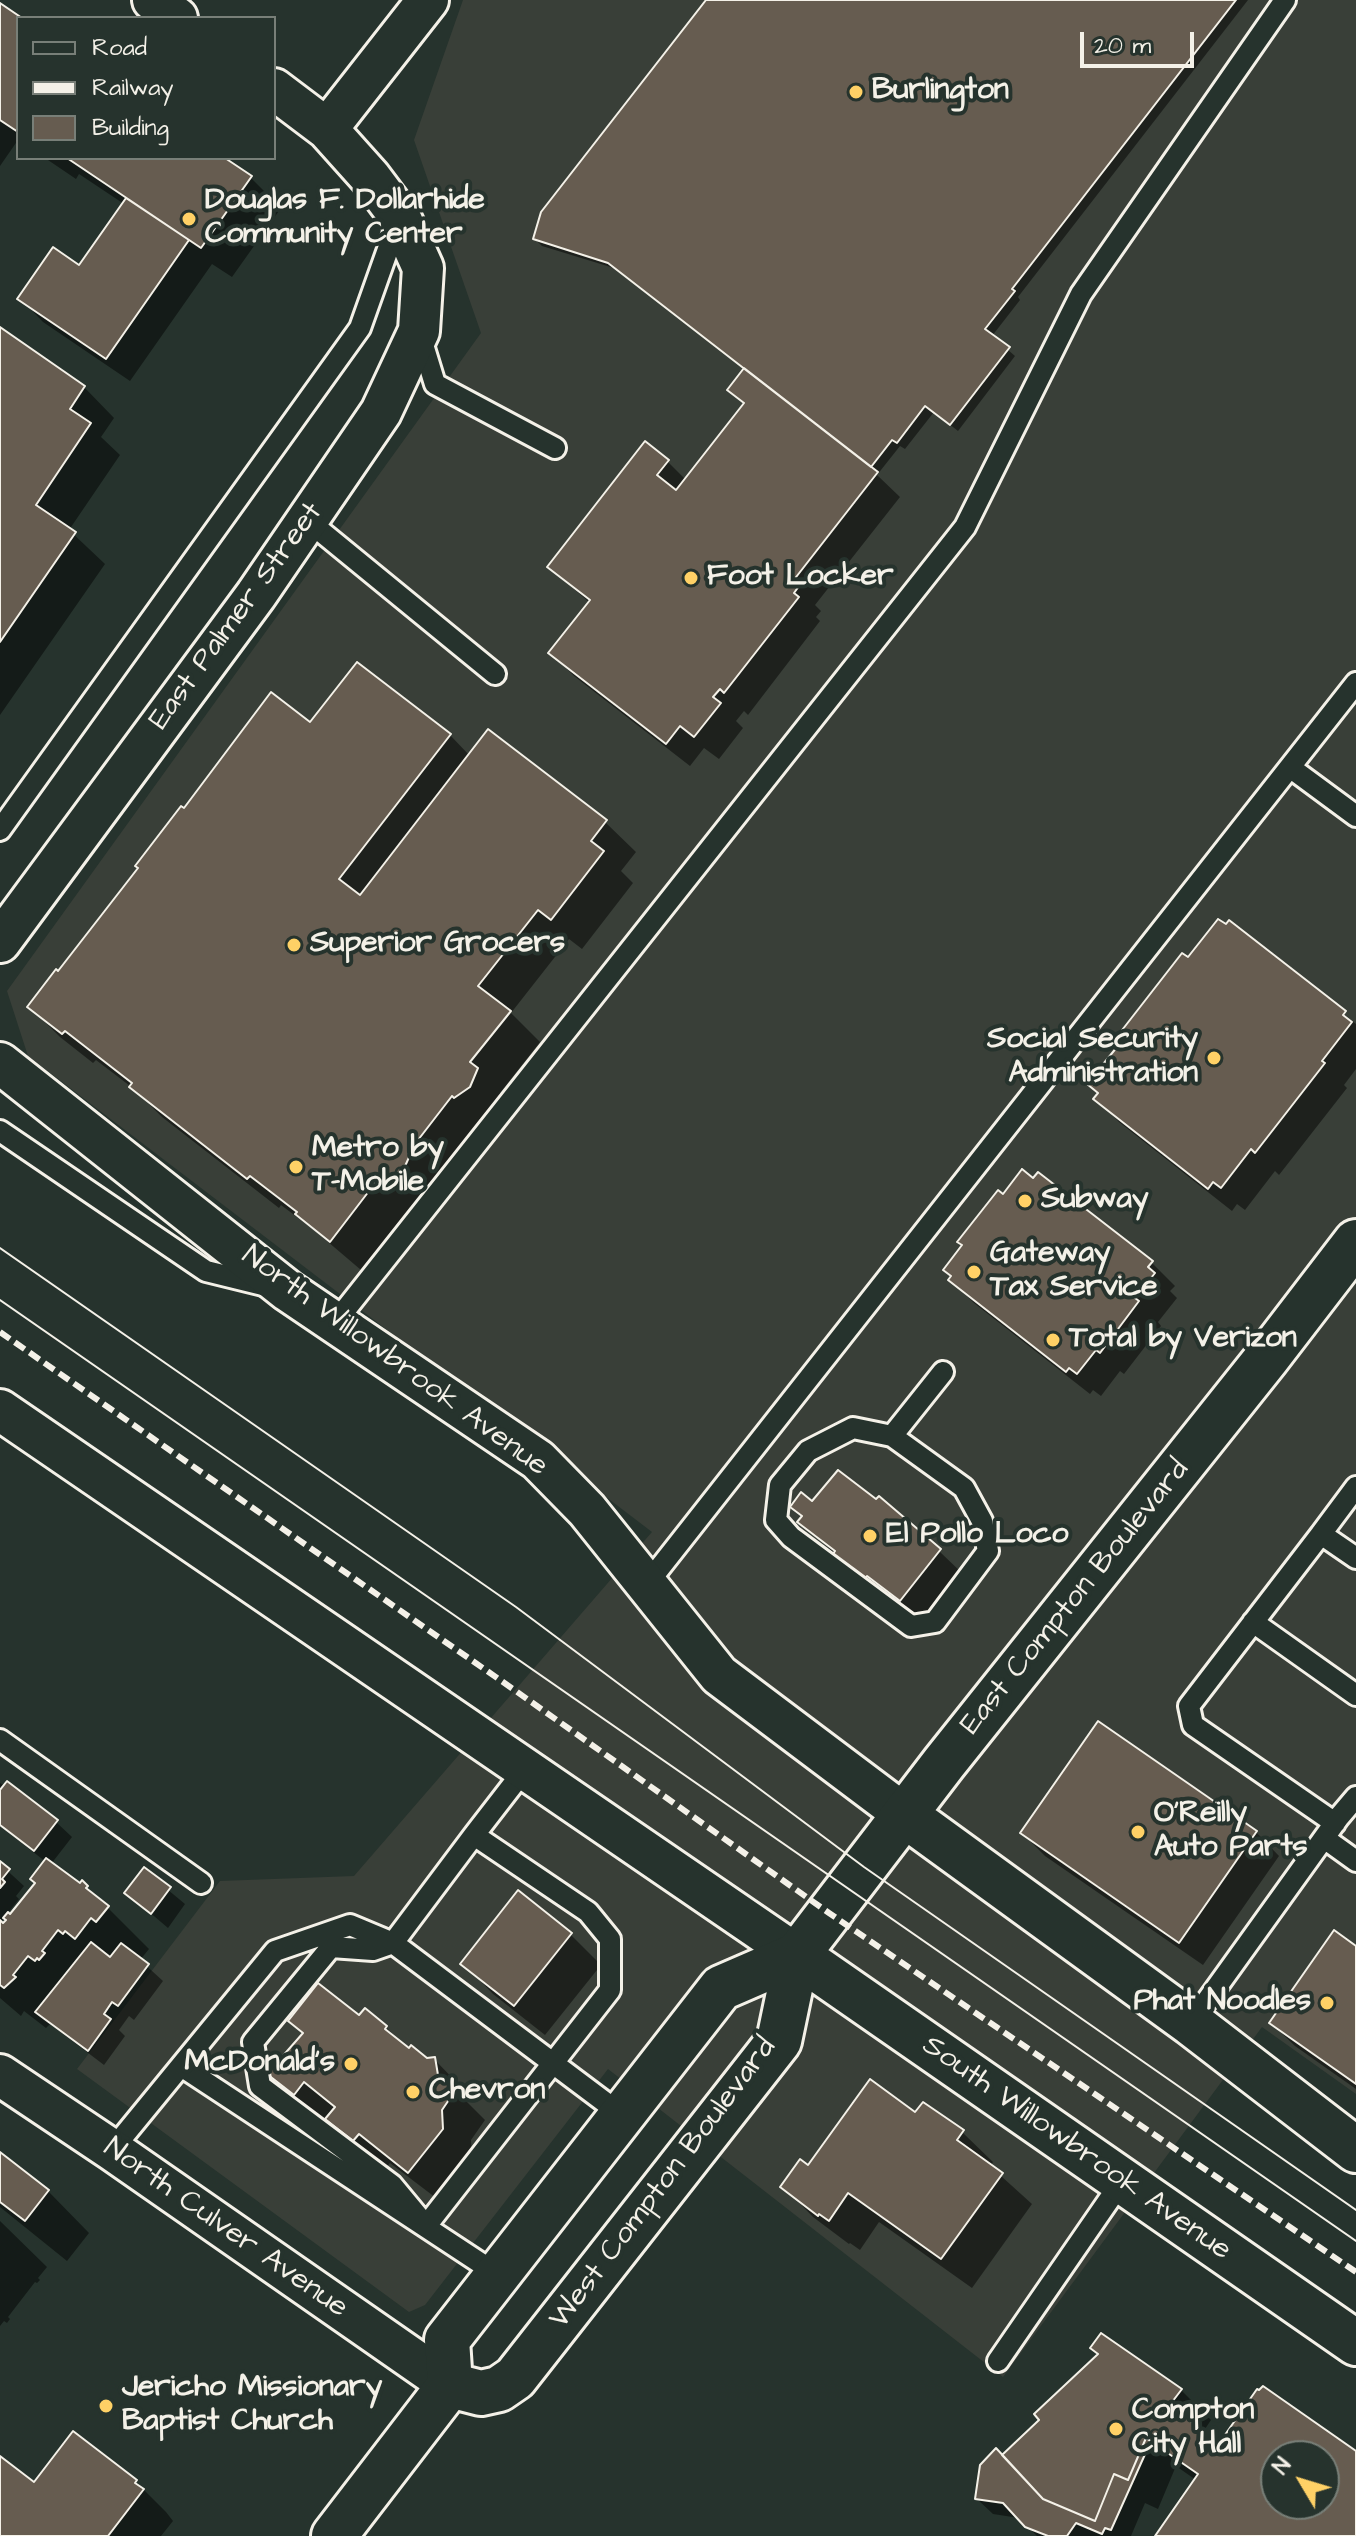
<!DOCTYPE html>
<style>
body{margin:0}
#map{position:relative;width:1356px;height:2536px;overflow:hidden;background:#26332d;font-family:"Architects Daughter",sans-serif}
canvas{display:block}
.legend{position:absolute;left:16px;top:16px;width:260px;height:144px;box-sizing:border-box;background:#26332d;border:2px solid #787f78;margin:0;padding:10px 14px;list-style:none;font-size:24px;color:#f4f1e8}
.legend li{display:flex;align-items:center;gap:16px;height:40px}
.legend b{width:40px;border:2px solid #787f78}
.north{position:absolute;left:1260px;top:2440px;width:80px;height:80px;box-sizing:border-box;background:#26332d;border:2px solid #787f78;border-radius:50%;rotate:308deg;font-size:22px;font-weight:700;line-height:32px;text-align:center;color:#f4f1e8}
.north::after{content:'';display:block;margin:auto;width:28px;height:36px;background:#ffd166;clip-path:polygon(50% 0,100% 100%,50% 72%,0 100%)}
.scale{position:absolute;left:1080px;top:32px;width:114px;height:36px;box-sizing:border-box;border:4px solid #f4f1e8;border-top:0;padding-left:10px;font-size:24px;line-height:28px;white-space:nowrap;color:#f4f1e8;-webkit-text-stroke:6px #26332d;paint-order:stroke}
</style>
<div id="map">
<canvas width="1356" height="2536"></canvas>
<ul class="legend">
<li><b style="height:10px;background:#26332d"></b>Road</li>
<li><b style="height:10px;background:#f4f1e8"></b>Railway</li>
<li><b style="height:22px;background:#665c50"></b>Building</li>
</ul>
<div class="north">N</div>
<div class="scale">20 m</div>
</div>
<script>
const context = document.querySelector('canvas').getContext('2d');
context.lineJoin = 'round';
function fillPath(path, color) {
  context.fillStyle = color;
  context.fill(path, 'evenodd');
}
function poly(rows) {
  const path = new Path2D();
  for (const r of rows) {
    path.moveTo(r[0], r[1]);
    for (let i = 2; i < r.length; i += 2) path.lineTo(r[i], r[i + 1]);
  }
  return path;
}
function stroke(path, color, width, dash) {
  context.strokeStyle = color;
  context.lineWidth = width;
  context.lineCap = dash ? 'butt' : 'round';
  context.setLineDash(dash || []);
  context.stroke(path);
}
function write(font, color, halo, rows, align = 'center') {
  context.font = font + ' "Architects Daughter",sans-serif';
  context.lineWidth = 8;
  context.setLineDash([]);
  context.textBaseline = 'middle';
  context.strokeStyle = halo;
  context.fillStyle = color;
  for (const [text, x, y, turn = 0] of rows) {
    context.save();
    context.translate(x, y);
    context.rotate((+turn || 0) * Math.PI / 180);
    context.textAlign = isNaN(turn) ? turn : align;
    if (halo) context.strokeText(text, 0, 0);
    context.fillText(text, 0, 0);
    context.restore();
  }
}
const built = poly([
 [463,0,1356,0,1356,2094,1262,2027,1003,2377,608,2069,425,2305,409,2312,77,2069,220,1881,354,1876,652,1532,28,1056,7,991,481,333,414,140]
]);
const shadow = poly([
 [709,0,1248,0,1018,297,1020,300,992,336,1015,356,958,431,934,412,905,449,900,446,877,475,900,497,815,605,821,611,816,617,820,621,748,715,744,711,736,721,743,728,719,759,704,748,690,766,574,676,551,653,590,603,549,567,667,461,686,480,745,405,730,390,746,369,617,269,542,246,535,239],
 [0,5,18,18,18,140,0,166],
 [45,158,222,158,251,178,281,208,232,277,212,264,130,381,43,322,20,298,80,267,124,204,79,174,76,179],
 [0,330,84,387,114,418,101,437,120,455,69,530,105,564,0,715],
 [311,725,450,735,470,756,605,822,636,852,621,871,633,883,582,949,569,939,511,1013,540,1042,500,1093,507,1100,418,1213,410,1207,361,1270,314,1230,281,1205,279,1208,162,1117,134,1089,96,1060,93,1063,60,1037,30,1007,58,974,184,811],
 [1230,923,1356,1024,1356,1069,1344,1085,1347,1088,1279,1175,1275,1171,1245,1210,1237,1204,1232,1211,1119,1122,1096,1098,1188,960],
 [1152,1263,1175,1286,1170,1291,1177,1298,1158,1322,1161,1326,1124,1374,1120,1371,1101,1396,1093,1390,1090,1394,974,1303,950,1280],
 [812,1503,939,1551,963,1574,924,1623,891,1598,889,1601,859,1577,800,1521,803,1518,792,1507],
 [0,1783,56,1822,72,1837,51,1864,80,1886,82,1883,87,1887,149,1949,140,1960,163,1981,134,2020,129,2016,119,2030,125,2036,104,2065,50,2024,46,2028,24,2011,21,2016,0,1998,0,1864,24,1886,16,1896,19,1899,7,1914,11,1917,37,1883,46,1862,0,1826],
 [5,1917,8,1920,4,1926,0,1923],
 [1256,1832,1279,1856,1203,1965,1045,1856,1022,1833],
 [144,1870,185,1904,168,1928,127,1893],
 [518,1893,571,1935,601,1965,545,2035,493,1994,463,1963],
 [1356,1949,1356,2089,1295,2046,1271,2023],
 [359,2018,386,2027,409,2051,427,2060,434,2059,464,2090,466,2101,485,2120,471,2140,472,2160,440,2201,390,2163,384,2170,358,2149,328,2119,325,2123,300,2104,270,2074,304,2034,291,2021],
 [916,2114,962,2132,993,2162,990,2166,1032,2204,972,2288,879,2222,860,2250,850,2243,849,2244,813,2217,783,2186,809,2168],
 [0,2155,48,2191,89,2233,67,2261,0,2207],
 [0,2221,47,2267,38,2278,40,2280,37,2283,35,2282,8,2317,10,2319,7,2323,4,2321,0,2326],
 [1181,2390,1211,2420,1203,2432,1221,2444,1356,2453,1356,2536,1157,2536,1196,2480,1176,2466,1158,2509,1145,2503,1131,2536,1037,2536,1019,2518,993,2514,977,2499,1002,2457],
 [1276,2456,1324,2456,1324,2504,1276,2504],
 [74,2434,136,2482,166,2512,173,2521,161,2536,0,2536,0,2459,34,2485]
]);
const building = poly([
 [706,0,1236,0,1012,289,1015,291,985,329,1010,347,950,425,925,406,897,443,892,440,871,467,608,263,533,239,541,212,706,0],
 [0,3,22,18,18,18,18,132,0,120,0,3],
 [67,158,225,158,252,176,201,248,67,158],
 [126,198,189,240,106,359,17,299,53,247,79,265,126,198],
 [0,327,85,386,70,409,91,423,36,505,76,532,0,642,0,327],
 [744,368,878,472,793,581,799,586,794,593,799,597,724,693,720,689,713,697,721,703,694,737,680,726,666,744,548,653,590,600,547,567,645,441,669,460,657,475,676,490,744,403,727,390,744,368],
 [357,662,451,734,339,879,360,895,488,729,607,820,591,841,604,851,551,920,538,910,478,986,511,1011,470,1062,478,1068,470,1087,454,1098,452,1096,408,1153,410,1155,402,1173,386,1184,379,1178,330,1242,295,1214,297,1212,250,1176,247,1179,129,1087,132,1083,65,1031,62,1034,27,1007,56,969,58,971,138,868,135,866,181,806,184,808,271,692,310,722,357,662],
 [1218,919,1226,924,1229,920,1346,1011,1343,1015,1352,1022,1322,1061,1325,1063,1255,1153,1251,1149,1221,1188,1213,1182,1208,1189,1093,1099,1098,1093,1087,1084,1117,1047,1112,1043,1182,953,1188,957,1218,919],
 [1022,1169,1033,1178,1038,1172,1153,1261,1148,1267,1155,1273,1135,1298,1139,1301,1100,1353,1096,1350,1077,1374,1069,1368,1066,1372,948,1280,951,1276,943,1270,962,1245,957,1242,998,1190,1003,1194,1022,1169],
 [838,1470,876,1499,879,1496,941,1549,900,1601,867,1576,865,1579,833,1554,835,1551,797,1522,802,1516,790,1507,801,1492,812,1501,838,1470],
 [1098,1721,1257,1831,1179,1943,1020,1833,1098,1721],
 [7,1781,58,1820,34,1851,0,1825,0,1790,7,1781],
 [46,1858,80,1883,82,1880,88,1886,86,1888,109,1906,96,1922,91,1918,75,1939,65,1931,63,1934,58,1930,42,1951,45,1953,39,1960,37,1958,35,1961,28,1956,13,1975,16,1977,4,1988,0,1985,0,1920,3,1923,6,1920,3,1918,8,1912,10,1914,35,1883,30,1879,46,1858],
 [0,1861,10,1869,2,1879,5,1882,0,1888,0,1861],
 [144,1867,171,1887,151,1914,124,1893,144,1867],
 [518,1890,572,1933,514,2006,460,1964,518,1890],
 [1334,1930,1356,1946,1356,2084,1269,2023,1334,1930],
 [91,1942,110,1957,121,1943,149,1964,118,2006,112,2002,104,2014,111,2019,88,2051,35,2012,91,1942],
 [318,1983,359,2015,365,2008,387,2026,385,2029,409,2048,411,2045,427,2058,435,2057,438,2075,457,2088,442,2110,443,2129,408,2173,359,2134,353,2141,325,2119,335,2107,304,2082,294,2095,267,2074,303,2033,288,2021,318,1983],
 [870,2079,915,2112,923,2102,964,2130,957,2140,1003,2173,941,2259,848,2193,829,2221,819,2214,818,2216,780,2187,800,2159,808,2165,870,2079],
 [0,2152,49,2190,25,2221,0,2202,0,2152],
 [1101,2333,1182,2389,1169,2406,1220,2442,1257,2389,1259,2390,1263,2386,1356,2451,1356,2536,1155,2536,1198,2474,1146,2438,1128,2480,1114,2474,1095,2521,1043,2499,1002,2455,1039,2420,1034,2414,1098,2354,1090,2348,1101,2333],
 [1276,2456,1324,2456,1324,2504,1276,2504,1276,2456],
 [73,2431,137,2480,135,2483,144,2489,108,2536,0,2536,0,2456,34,2482,73,2431],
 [1146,2438,1151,2441,1111,2530,1105,2528,1102,2534,1076,2523,1067,2536,1048,2536,1025,2527,1003,2503,975,2499,980,2465,996,2448,1043,2499,1095,2521,1114,2474,1128,2480,1146,2438]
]);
const lane = poly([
 [420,335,435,384,555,448],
 [307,520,495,674],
 [1291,768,1356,816],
 [0,830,360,328,398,221],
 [0,1131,206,1271,267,1286],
 [334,1324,965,527,1081,294,1285,0],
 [892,1436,964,1488,982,1521,988,1551,935,1622,911,1626,791,1537,776,1520,780,1485,808,1451,853,1428,892,1436,943,1372],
 [1321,1534,1356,1487],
 [647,1584,1356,683],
 [1253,1622,1356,1695],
 [0,1740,201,1883],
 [1335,1823,1193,1725,1189,1706,1321,1534,1356,1558],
 [474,1835,588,1912,610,1939,610,1990,426,2226,392,2185,260,2086,253,2042,331,1947,373,1950,393,1943,474,1835,525,1769],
 [1324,1838,1356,1861],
 [1191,2023,1339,1817,1356,1797],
 [181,2066,497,2274],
 [112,2150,275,1951,350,1925,393,1943,622,2115],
 [998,2361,1122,2181]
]);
const street = poly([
 [153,0,177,18],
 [327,129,428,0],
 [0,942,256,595,381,412,419,331,423,268,400,217,370,177,327,129,274,89],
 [0,1063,288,1291,538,1460,587,1510,719,1675,905,1815],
 [0,1410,797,1955],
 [0,2075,112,2150,450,2385]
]);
const secondary = poly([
 [905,1815,1191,2023,1356,2150],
 [797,1955,1356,2343],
 [450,2385,481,2393,499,2389,515,2378,779,2041,797,1955,944,1763,1267,1358,1356,1242],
 [334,2536,450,2385,447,2340,721,1988,797,1955]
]);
const tram = poly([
 [0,1248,516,1607,864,1867,1356,2210],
 [0,1300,1356,2241]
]);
const rail = poly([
 [0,1332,513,1689,829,1913,1356,2272]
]);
const markers = [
 [856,92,8,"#ffd166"],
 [189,219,8,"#ffd166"],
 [691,578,8,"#ffd166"],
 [294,945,8,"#ffd166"],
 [1214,1058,8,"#ffd166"],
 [296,1167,8,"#ffd166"],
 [1025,1201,8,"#ffd166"],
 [974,1272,8,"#ffd166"],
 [1053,1340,8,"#ffd166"],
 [870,1536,8,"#ffd166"],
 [1138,1832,8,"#ffd166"],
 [1327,2003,8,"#ffd166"],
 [351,2064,8,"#ffd166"],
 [413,2092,8,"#ffd166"],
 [106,2406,8,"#ffd166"],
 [1116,2429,8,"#ffd166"]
];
const poiNames = [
 ["Burlington",872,92],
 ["Douglas F. Dollarhide",205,202],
 ["Community Center",205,236],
 ["Foot Locker",707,578],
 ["Superior Grocers",310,945],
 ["Social Security",1198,1041,"right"],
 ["Administration",1198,1075,"right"],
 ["Metro by",312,1150],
 ["T-Mobile",312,1184],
 ["Subway",1041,1201],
 ["Gateway",990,1255],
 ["Tax Service",990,1289],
 ["Total by Verizon",1069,1340],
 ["El Pollo Loco",886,1536],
 ["O'Reilly",1154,1815],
 ["Auto Parts",1154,1849],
 ["Phat Noodles",1311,2003,"right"],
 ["McDonald's",335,2064,"right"],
 ["Chevron",429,2092],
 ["Jericho Missionary",122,2389],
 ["Baptist Church",122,2423],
 ["Compton",1132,2412],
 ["City Hall",1132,2446]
];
const streetNames = [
 ["East Palmer Street",237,617,-54],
 ["North Willowbrook Avenue",394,1362,36],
 ["East Compton Boulevard",1076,1598,-51],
 ["South Willowbrook Avenue",1076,2149,35],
 ["West Compton Boulevard",664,2184,-53],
 ["North Culver Avenue",225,2229,35]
];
fillPath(built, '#393f38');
fillPath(shadow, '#0007');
fillPath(building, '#665c50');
stroke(building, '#f4f1e8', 2);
stroke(lane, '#f4f1e8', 26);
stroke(street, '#f4f1e8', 46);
stroke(secondary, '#f4f1e8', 50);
stroke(lane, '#26332d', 20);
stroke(street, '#26332d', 40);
stroke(secondary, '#26332d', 44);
stroke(tram, '#f4f1e8', 2);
stroke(rail, '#f4f1e8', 6, [12, 6]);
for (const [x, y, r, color] of markers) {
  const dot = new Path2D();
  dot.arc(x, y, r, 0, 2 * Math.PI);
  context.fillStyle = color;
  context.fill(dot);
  stroke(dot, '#26332d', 3);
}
write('bold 30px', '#f4f1e8', '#26332d', poiNames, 'left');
write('30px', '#f4f1e8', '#26332d', streetNames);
</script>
